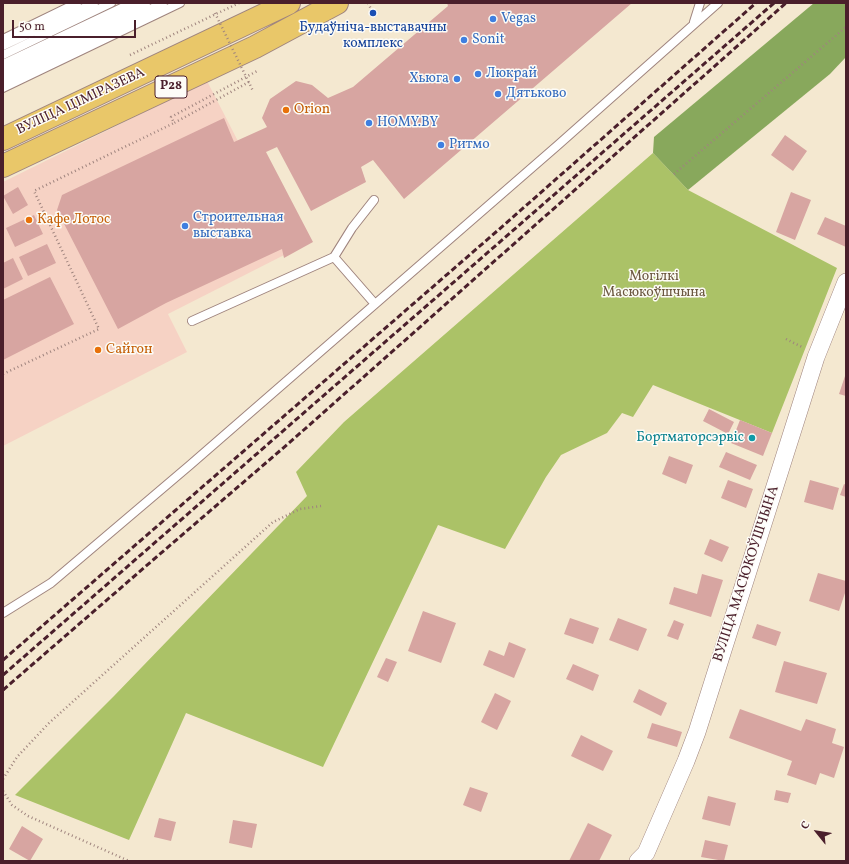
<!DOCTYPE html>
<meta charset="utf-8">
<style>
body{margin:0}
#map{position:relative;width:849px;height:864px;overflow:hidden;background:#f4e8d0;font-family:Vollkorn,serif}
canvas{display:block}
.frame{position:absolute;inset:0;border:4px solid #4a1f2b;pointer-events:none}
.north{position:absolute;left:797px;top:812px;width:40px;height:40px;-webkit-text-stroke:3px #fdfcf7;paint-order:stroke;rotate:300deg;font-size:11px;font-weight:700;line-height:16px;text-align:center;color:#4a1f2b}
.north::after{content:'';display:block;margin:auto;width:14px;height:18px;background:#4a1f2b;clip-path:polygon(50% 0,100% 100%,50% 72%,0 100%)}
.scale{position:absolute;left:12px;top:20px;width:124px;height:18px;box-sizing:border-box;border:2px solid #4a1f2b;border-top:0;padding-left:5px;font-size:12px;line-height:14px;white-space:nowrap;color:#4a1f2b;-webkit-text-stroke:3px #fdfcf7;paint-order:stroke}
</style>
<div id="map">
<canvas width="849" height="864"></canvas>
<div class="frame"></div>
<div class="north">С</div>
<div class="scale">50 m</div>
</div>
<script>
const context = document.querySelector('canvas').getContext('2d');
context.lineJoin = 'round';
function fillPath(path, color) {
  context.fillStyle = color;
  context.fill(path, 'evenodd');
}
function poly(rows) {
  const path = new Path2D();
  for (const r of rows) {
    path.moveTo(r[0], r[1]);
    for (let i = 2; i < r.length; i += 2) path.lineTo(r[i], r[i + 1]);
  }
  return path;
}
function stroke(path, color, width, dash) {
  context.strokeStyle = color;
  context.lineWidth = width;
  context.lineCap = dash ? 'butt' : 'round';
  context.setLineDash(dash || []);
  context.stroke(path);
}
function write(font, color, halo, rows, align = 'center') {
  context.font = font + ' Vollkorn,serif';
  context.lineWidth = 3;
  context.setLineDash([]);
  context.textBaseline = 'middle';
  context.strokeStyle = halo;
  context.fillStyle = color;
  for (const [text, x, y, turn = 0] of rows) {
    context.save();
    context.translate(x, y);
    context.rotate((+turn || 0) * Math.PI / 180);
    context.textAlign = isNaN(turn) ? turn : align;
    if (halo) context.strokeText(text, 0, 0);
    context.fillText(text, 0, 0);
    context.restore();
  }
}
const built = poly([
 [207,81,294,250,168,314,187,352,3,446,3,182]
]);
const green = poly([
 [653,153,688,190,837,268,772,433,653,385,633,417,622,413,607,433,561,455,546,477,505,549,438,525,323,767,186,713,129,840,15,795,114,696,307,496,296,472,344,422]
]);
const forest = poly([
 [814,3,846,3,846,57,830,74,688,190,653,153,654,137]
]);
const building = poly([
 [447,3,632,3,404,199,373,160,361,167,366,182,311,211,277,147,266,152,313,242,284,258,282,249,166,303,118,329,57,210,62,195,224,118,234,142,265,128,267,127,262,118,270,99,296,81,312,85,328,98,353,87,448,6],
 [785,135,807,151,793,171,771,155],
 [18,187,28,205,13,214,3,196],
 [791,192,811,200,795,240,776,232],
 [34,215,43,234,15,247,6,228],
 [825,217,846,226,846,247,817,234],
 [47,244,56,263,28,276,19,257],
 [13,258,23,279,3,289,3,263],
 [50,277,74,324,3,360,3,300],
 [846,373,846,396,839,394],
 [709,409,734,422,728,434,703,421],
 [740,420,772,433,763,456,731,443],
 [726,452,757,465,750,480,719,467],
 [669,456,693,465,686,484,662,474],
 [728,480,753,489,746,508,721,498],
 [810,480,839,488,833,510,804,502],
 [844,484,846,485,846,497,840,495],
 [710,539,729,547,722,562,704,554],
 [818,573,846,581,846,590,839,611,809,601],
 [702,574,723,580,711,617,669,604,674,587,697,594],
 [423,611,456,623,441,663,408,651],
 [570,618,599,628,593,644,564,634],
 [618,618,647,629,638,651,609,640],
 [674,620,684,624,678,640,667,636],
 [757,624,781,632,776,646,752,638],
 [509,642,526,649,514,678,483,665,489,650,504,656],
 [386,658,397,662,388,682,377,677],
 [784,661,827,673,817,704,775,692],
 [573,664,599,675,593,691,566,679],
 [639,689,667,703,661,716,633,702],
 [495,693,511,701,497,730,481,722],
 [740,709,801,731,806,719,836,729,832,743,844,747,834,778,820,773,816,785,787,775,792,761,729,738],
 [652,723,682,732,677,747,647,738],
 [581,735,613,751,603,771,571,756],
 [470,787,488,793,481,812,463,805],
 [776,790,791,793,788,803,774,800],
 [708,796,736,803,730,826,702,819],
 [159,818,176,822,171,841,154,837],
 [233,820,257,824,252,848,229,843],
 [588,823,612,835,599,861,569,861],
 [22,826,43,839,30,861,9,849],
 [705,840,728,845,724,861,701,857]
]);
const path = poly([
 [368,3,373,13],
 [130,55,239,3],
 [249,82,174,123,171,117,259,70],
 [674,174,846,27],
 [786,339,802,347],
 [3,374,99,329,34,191,174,123],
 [3,779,17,757,49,723,273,522,300,509,321,506],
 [3,791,12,805,28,816,129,861]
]);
const lane = poly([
 [694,22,700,3],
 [3,39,77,3],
 [3,46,94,3],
 [3,55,111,3],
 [3,64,132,3],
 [3,72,146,3],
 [3,80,163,3],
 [3,88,180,3],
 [334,257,352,228,374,200],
 [192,321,334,257,375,304],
 [3,613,51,583,190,465,558,145,718,3]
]);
const street = poly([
 [638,861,646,853,686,761,697,732,816,357,846,282]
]);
const primary = poly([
 [3,139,289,3],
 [3,166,255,47,337,3]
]);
const rail = poly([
 [3,660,496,232,756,3],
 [3,675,774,3],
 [3,690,153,560,289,443,786,3]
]);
const pathBridge = poly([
 [215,13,253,91]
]);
const markers = [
 [373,13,4,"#1a4fb4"],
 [493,19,4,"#3f7fe0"],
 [464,40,4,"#3f7fe0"],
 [478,74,4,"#3f7fe0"],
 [457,79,4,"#3f7fe0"],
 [498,94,4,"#3f7fe0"],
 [286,110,4,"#e8710a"],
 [369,123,4,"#3f7fe0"],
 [441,145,4,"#3f7fe0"],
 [29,220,4,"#e8710a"],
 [185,226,4,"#3f7fe0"],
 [98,350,4,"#e8710a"],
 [752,438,4,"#0f9aa8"]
];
const shields = [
 [171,87,32]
];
const shieldNames = [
 ["Р28",171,87]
];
const shopNames = [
 ["Vegas",501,19],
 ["Sonit",472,40],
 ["Люкрай",486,74],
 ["Хьюга",449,79,"right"],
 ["Дятьково",506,94],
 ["HOMY.BY",377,123],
 ["Ритмо",449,145],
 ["Строительная",193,218],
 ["выставка",193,234]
];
const transitNames = [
 ["Будаўніча-выставачны",373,28],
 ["комплекс",373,44]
];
const streetNames = [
 ["ВУЛІЦА ЦІМІРАЗЕВА",81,102,-25],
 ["ВУЛІЦА МАСЮКОЎШЧЫНА",747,574,-72]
];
const foodNames = [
 ["Orion",294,110],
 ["Кафе Лотос",37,220],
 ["Сайгон",106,350]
];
const parkNames = [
 ["Могілкі",654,277],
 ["Масюкоўшчына",654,293]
];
const cultureNames = [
 ["Бортматорсэрвіс",744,438]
];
fillPath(built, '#f6d2c4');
fillPath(green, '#abc267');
fillPath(forest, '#88a85c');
fillPath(building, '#d7a5a1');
stroke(lane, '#9f847e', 10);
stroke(street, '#9f847e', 18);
stroke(primary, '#9f847e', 24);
stroke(path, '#9f847e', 2.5, [1, 3]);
stroke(lane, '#fff', 8);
stroke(street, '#fff', 17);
stroke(primary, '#e9c769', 22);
stroke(rail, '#4a1f2b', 3, [6, 3]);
stroke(pathBridge, '#9f847e', 2.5, [1, 3]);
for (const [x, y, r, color] of markers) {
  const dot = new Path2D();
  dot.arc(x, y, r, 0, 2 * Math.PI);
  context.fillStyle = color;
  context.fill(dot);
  stroke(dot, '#fdfcf7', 1.5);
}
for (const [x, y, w] of shields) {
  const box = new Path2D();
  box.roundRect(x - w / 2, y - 11, w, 22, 3);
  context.fillStyle = '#fdfcf7';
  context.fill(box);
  stroke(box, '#4a1f2b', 1);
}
write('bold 13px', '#4a1f2b', null, shieldNames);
write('14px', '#366cbe', '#fdfcf7', shopNames, 'left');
write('14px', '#164399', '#fdfcf7', transitNames);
write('14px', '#4a1f2b', '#fdfcf7', streetNames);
write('14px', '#c56008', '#fdfcf7', foodNames, 'left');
write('14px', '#6c5840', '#fdfcf7', parkNames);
write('14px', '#0d838f', '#fdfcf7', cultureNames, 'right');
</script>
